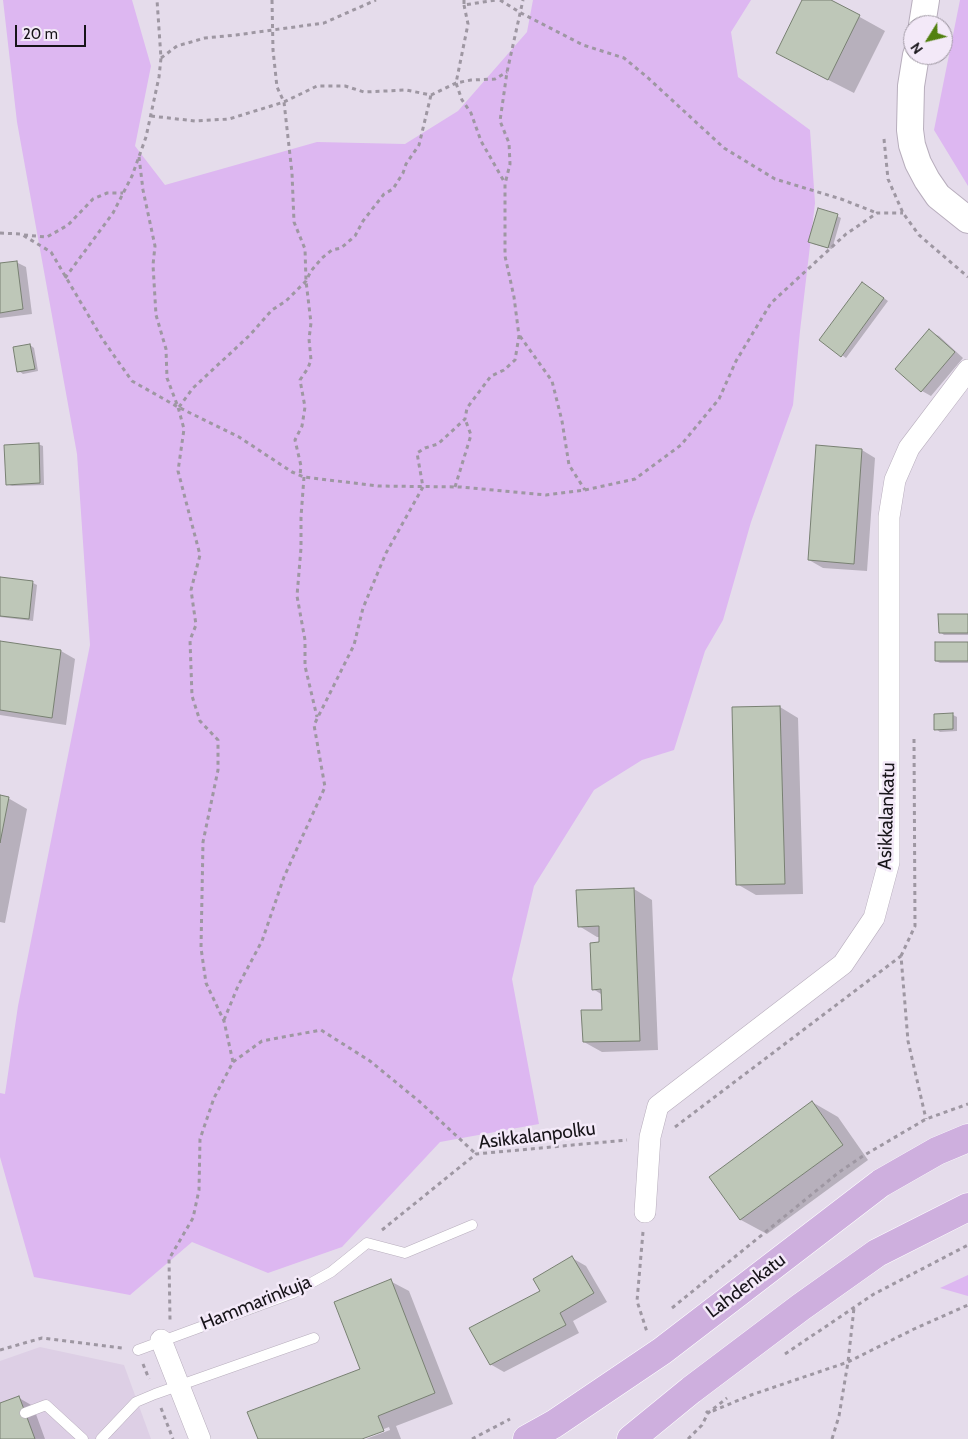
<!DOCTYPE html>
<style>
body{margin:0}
#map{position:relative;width:968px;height:1439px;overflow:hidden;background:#e5dceb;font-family:Cabin,sans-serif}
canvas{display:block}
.north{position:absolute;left:903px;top:15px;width:50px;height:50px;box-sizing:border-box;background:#f3e9f8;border:1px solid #9b949f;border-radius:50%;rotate:234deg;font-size:14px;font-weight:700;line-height:20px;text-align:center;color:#171419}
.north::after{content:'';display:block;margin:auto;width:18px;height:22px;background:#528110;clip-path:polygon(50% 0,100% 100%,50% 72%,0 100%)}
.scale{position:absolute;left:15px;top:25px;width:71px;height:22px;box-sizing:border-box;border:2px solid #171419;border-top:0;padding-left:6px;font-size:15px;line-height:18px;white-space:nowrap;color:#171419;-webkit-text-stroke:4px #f3e9f8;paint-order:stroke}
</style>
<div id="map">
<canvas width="968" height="1439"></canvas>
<div class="north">N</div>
<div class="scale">20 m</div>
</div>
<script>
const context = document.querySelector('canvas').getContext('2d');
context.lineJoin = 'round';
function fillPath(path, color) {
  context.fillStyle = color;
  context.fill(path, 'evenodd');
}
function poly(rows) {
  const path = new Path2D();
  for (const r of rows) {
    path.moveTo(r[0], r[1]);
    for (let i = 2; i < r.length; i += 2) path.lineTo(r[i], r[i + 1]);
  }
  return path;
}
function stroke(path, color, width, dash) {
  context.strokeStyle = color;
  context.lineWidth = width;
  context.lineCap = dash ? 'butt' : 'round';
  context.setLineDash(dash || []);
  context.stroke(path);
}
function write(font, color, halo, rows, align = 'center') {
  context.font = font + ' Cabin,sans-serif';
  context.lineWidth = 5;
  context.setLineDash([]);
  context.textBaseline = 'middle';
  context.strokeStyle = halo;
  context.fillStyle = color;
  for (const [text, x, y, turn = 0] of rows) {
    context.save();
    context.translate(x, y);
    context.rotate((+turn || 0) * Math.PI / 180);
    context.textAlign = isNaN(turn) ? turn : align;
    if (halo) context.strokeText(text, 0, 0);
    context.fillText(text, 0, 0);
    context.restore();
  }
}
const built = poly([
 [40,1347,124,1365,151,1439,0,1439,0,1361]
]);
const green = poly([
 [3,0,132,0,151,66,135,146,165,185,317,142,405,144,458,111,527,32,533,0,751,0,731,32,738,77,810,130,815,203,800,331,793,405,751,522,723,620,705,651,674,750,642,760,594,790,534,886,512,979,539,1124,440,1142,342,1247,268,1273,192,1242,130,1295,34,1277,0,1157,0,1093,5,1094,18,1006,90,645,77,454,17,122],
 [960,0,968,0,968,186,934,130],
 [968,1275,968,1296,940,1288]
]);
const shadow = poly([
 [804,0,829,0,885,31,854,93,803,67],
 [837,216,841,218,832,249,813,244],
 [16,262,26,267,32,314,0,318,0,264],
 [867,286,888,301,846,358,821,340],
 [929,331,939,336,963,358,931,396,922,391],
 [30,345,34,348,38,371,23,374,19,371],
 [38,444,43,446,44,485,12,486,7,484],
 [862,450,875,458,867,571,823,568,809,560],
 [0,579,33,583,37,585,33,621,0,617],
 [968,615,968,635,944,635,940,632],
 [0,642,61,651,75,659,66,725,0,715],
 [968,643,968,663,940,663,936,661],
 [780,707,798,718,803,894,756,895,737,884],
 [953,715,957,717,957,731,940,732,936,729],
 [0,796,8,798,27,809,5,923,0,922],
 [634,889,652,900,658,1050,602,1052,584,1042,603,1011,601,994,593,989,601,943,600,937,597,937,579,926],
 [812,1102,838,1117,868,1160,767,1234,741,1220,710,1177],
 [572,1258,586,1266,607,1302,573,1321,579,1333,504,1372,490,1364,541,1291],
 [390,1281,409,1291,453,1404,396,1426,401,1439,366,1439,390,1430,389,1427,359,1439,259,1439,362,1369],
 [19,1398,33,1406,45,1439,0,1439,0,1405]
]);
const building = poly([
 [802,0,831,0,860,15,828,80,776,53,802,0],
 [818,208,838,214,828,248,808,242,818,208],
 [17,261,23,309,0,313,0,263,17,261],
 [862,282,884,298,841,357,819,340,862,282],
 [929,329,955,352,921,392,895,369,929,329],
 [30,344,35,369,17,372,13,347,30,344],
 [39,443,40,483,6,485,4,445,39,443],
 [816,445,862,449,854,564,808,560,816,445],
 [0,577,33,581,29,619,0,616,0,577],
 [938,614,968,614,968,633,939,633,938,614],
 [0,641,61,650,52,718,0,710,0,641],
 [935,642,968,642,968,661,935,661,935,642],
 [780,706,785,884,736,885,732,707,780,706],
 [953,713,953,729,934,730,934,714,953,713],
 [0,795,9,797,0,843,0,795],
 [634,888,640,1041,583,1042,581,1010,602,1010,601,989,592,990,590,943,599,942,599,926,578,927,576,890,634,888],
 [812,1101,843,1145,740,1220,709,1177,812,1101],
 [572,1256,594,1293,560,1313,566,1325,490,1365,469,1328,540,1291,533,1279,572,1256],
 [391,1279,435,1393,378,1416,384,1431,362,1439,258,1439,247,1412,360,1369,334,1302,391,1279],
 [19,1396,35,1439,0,1439,0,1403,19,1396]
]);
const path = poly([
 [272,0,273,50,277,87,284,102,292,173,294,222,305,249,306,281,311,323,309,339,311,360,308,368,300,380,305,407,302,426,295,440,301,466,300,475],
 [464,0,464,5,496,0],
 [500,0,521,13,583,45,624,58,647,77,724,148,775,179,841,199,877,213],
 [464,5,468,24,456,83,462,100,471,113,481,141,505,183],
 [161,58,177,46,205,38,236,35,324,23,376,0],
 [151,116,195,121,229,119,284,102,317,86,345,86,364,92,406,90,431,95,456,83,471,80,495,79,507,72],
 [884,139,888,179,903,213,919,235,968,277],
 [139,157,143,190,155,246,153,265,156,315,166,349,167,378,178,407,184,429,178,471,200,555,191,590,196,625,190,640,192,696,200,721,218,740,218,770,203,842,201,948,206,983,224,1021,233,1062,214,1098,200,1139,199,1190,193,1218,169,1259,170,1320],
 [0,233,21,234,51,252,103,340,132,381,178,407,239,437,292,472,304,477,378,486,461,487,546,495,585,490,635,479,681,445,719,399,736,361,771,303,846,234,877,213,903,213],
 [24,235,47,237,68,225,93,199,107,193,123,193],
 [65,278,113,213,132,176,146,137,159,77,161,58,157,0],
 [520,336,552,381,562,421,569,465,585,490],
 [179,407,193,388,250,335,272,310,286,301,306,281,311,271,322,258,332,250,341,248,355,236,363,221,384,194,393,189,403,173,406,164,419,145,431,95],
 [304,477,301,517,301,548,297,596,305,640,305,666,317,717],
 [455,487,471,435,465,419],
 [901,956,915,926,914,739],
 [224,1020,238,986,262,941,284,877,325,787,314,725,354,645,363,608,386,553,423,487,417,453,425,448,438,444,465,419,467,408,491,376,504,370,515,360,519,336,514,297,505,256,505,184,510,164,509,143,500,121,507,72,523,0],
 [233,1062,262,1041,321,1030,370,1061,420,1102,476,1154],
 [675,1127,901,956,908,1041,926,1119],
 [382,1230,476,1154,627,1140],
 [643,1232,637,1301,647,1332],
 [672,1308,838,1173,863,1156,926,1119,968,1104],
 [0,1350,42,1338,122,1348],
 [785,1354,874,1294,968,1245],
 [143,1364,149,1379],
 [161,1408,173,1439],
 [706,1411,708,1413,751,1395,848,1362,914,1329,968,1305],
 [472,1439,510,1419],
 [688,1439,702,1425,708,1413,727,1398],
 [832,1439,839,1416,848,1362,854,1308]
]);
const service = poly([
 [138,1350,293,1293,331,1272,367,1243,405,1253,472,1225],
 [25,1413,46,1405,83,1439],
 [101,1439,136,1402,155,1394,314,1338]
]);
const minor = poly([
 [645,1212,650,1137,658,1106,843,964,874,918,889,862,889,517,895,480,909,448,968,370],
 [161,1340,200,1439]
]);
const tertiary = poly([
 [922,25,926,0],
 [916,55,911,86,910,130,912,145,918,163,927,180,938,196,968,220]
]);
const primary = poly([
 [527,1439,554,1424,662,1351,881,1183,937,1151,968,1138],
 [631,1439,691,1390,801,1307,877,1253,968,1207]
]);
const streetNames = [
 ["Asikkalankatu",887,816,-88],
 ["Asikkalanpolku",537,1136,-7],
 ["Lahdenkatu",746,1286,-37],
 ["Hammarinkuja",256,1303,-22]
];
fillPath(built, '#ddcfe5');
fillPath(green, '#ddb7f1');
fillPath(shadow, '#0003');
fillPath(building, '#bec7b8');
stroke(building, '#788072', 1);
stroke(service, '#b8aebd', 11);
stroke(minor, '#b8aebd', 22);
stroke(tertiary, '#b8aebd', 28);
stroke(primary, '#fff', 29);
stroke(path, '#9e97a2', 3, [4, 4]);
stroke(service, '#fff', 10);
stroke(minor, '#fff', 21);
stroke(tertiary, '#fff', 26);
stroke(primary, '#ceafde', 28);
write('19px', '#171419', '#f3e9f8', streetNames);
</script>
